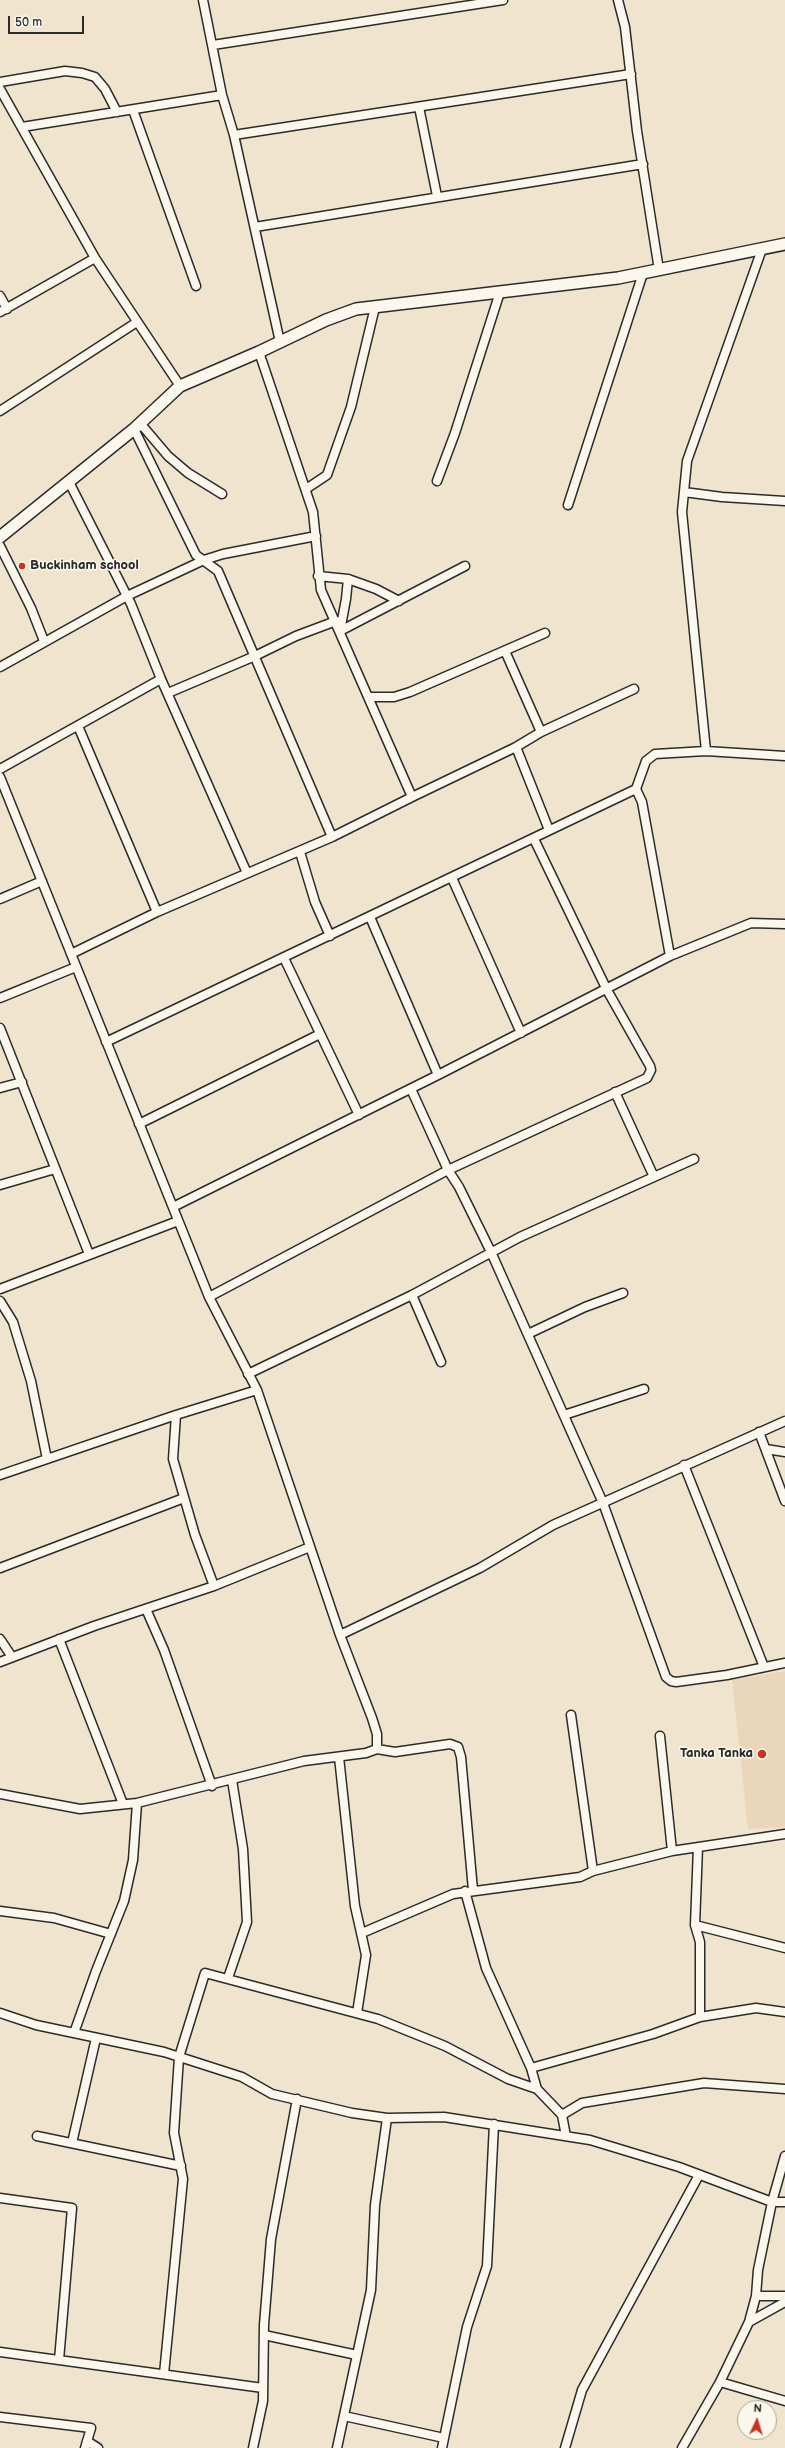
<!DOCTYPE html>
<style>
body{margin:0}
#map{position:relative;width:785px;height:2448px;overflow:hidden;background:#f1e4cf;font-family:"Balsamiq Sans",sans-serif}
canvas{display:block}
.north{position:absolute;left:737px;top:2400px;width:40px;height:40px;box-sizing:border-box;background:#fbf7ec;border:1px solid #a8a59f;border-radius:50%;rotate:4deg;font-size:11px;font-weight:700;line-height:16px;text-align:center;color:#2b2b2b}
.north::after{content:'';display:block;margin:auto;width:14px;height:18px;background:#c8321e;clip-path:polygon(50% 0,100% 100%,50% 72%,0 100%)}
.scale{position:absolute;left:8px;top:16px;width:76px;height:18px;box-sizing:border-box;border:2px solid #2b2b2b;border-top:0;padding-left:5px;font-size:12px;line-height:14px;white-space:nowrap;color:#2b2b2b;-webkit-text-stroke:3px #fbf7ec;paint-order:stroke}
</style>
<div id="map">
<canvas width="785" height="2448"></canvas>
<div class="north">N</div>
<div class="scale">50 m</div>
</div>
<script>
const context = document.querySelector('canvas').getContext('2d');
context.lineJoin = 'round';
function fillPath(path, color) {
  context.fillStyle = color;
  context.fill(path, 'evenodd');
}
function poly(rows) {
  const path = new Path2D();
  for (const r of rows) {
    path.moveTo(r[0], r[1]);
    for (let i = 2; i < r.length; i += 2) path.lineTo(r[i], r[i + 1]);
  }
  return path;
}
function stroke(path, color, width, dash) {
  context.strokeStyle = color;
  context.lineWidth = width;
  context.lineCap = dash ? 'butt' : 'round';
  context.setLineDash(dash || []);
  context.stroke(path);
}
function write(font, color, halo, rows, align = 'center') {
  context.font = font + ' "Balsamiq Sans",sans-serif';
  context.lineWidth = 3;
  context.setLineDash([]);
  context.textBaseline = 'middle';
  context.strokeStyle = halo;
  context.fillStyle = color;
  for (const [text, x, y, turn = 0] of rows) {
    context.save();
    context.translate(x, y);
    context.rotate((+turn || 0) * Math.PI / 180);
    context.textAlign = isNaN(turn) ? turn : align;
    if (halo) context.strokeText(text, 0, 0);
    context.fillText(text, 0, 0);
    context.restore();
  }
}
const built = poly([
 [785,1671,785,1827,748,1829,732,1680]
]);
const street = poly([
 [203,0,222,95,234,135,280,342],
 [618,0,625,27,637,131,659,270],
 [213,45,503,0],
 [0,82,65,71,82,73,95,77,105,89,117,112],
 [0,89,95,258,180,386],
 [419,107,437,196],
 [133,110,196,286],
 [22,127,222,95],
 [234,135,631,74],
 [255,227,643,164],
 [0,296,7,309],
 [0,312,95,258],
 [0,411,137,322],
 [140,423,168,456,188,473,222,494],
 [134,429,196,555,218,571,332,837],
 [437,481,455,433,500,292],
 [69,482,131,604,161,679,247,873],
 [306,489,327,475,351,407,375,307],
 [684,492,722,497,785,501],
 [568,505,643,273],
 [0,546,31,608,44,641],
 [318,576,348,579,376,589,399,601],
 [340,631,465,566],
 [340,631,346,599,348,579],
 [0,667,127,596,204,560,223,554,316,536],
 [168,693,255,656,296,636,336,621],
 [369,697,394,697,410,692,545,633],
 [78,726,157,912],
 [541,732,634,689],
 [516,747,549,830],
 [706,751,682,512,687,461,762,249],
 [0,769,161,679],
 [0,777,209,1297,257,1390,340,1635,372,1718,377,1734,377,1749],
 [412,797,516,747,541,732,505,651],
 [300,852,315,902,330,936],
 [452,878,521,1033],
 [0,899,42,881],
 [370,917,438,1075],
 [71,954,157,912,332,837,412,797,321,590,313,512,259,352],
 [670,956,642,802,636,789,646,761,655,754,706,751,785,756],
 [284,958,359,1115],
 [0,998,76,967],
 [0,1028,89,1254],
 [106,1042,636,789],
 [0,1088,22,1082],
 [411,1089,448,1170,459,1187,491,1252,603,1503,666,1677,671,1681,676,1682,727,1675,785,1663],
 [615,1092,654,1177],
 [139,1124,320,1034],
 [0,1185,55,1169],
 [173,1207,438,1075,670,956,751,923,785,924],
 [0,1289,178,1221],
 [412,1295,441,1362],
 [209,1297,448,1170,647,1078,651,1070,650,1066,607,990,534,839],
 [0,1301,13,1322,31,1381,47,1459],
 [528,1334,585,1307,623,1293],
 [248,1374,412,1295,520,1237,694,1159],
 [176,1415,173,1459,195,1535,214,1586],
 [564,1415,644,1389],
 [759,1432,785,1501],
 [766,1449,785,1452],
 [684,1465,764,1667],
 [0,1475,176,1415,257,1390],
 [0,1568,184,1498],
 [146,1609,164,1650,212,1786],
 [340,1635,480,1568,553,1525,785,1421],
 [0,1639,12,1657],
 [59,1639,123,1804],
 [0,1662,94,1626,214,1586,310,1547],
 [571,1715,593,1871],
 [660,1736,672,1851],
 [339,1757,355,1906,366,1955,357,2013],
 [0,1794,80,1809,137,1803,304,1761,366,1753,377,1749,395,1752,450,1744,458,1747,461,1757,473,1890],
 [698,1847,695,1925,700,1942,700,2017],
 [465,1891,486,1968,531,2068,537,2089],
 [0,1911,54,1918,111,1934],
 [695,1925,785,1948],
 [362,1933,453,1894,580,1877,593,1871,672,1851,785,1834],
 [228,1978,247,1922,243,1849,232,1780],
 [0,2013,36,2025,164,2052,242,2077,272,2094,352,2113,387,2118,444,2117,590,2140,679,2167,772,2202,785,2202],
 [74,2033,96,1971,124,1901,133,1860,137,1803],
 [531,2068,653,2034,700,2017,756,2008,785,2012],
 [562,2115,582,2103,704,2083,785,2089],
 [37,2136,181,2166],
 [72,2143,96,2038],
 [0,2198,72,2208,59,2360],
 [756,2296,785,2296],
 [749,2322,785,2302],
 [264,2335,357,2355],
 [0,2352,263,2388],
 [164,2374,183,2179,174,2133,179,2057,205,1973,378,2019,445,2046,508,2079,537,2089,562,2115,566,2136],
 [720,2382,785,2401],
 [344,2416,444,2438],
 [0,2417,91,2428,85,2448],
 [87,2441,98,2448],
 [253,2448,263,2401,264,2325,271,2239,297,2099],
 [337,2448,371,2290,375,2205,387,2118],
 [442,2448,467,2327,487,2266,494,2124],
 [565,2448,582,2390,699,2175],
 [682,2448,720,2382,749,2322,756,2296,758,2270,772,2202,785,2156]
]);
const secondary = poly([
 [0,537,134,429,180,386,259,352,326,320,356,309,618,278,785,244]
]);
const markers = [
 [22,566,4,"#c8321e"],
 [762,1754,5,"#c8321e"]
];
const poiNames = [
 ["Buckinham school",30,566],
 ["Tanka Tanka",753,1754,"right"]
];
fillPath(built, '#ead7bb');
stroke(street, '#2b2b2b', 11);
stroke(secondary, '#2b2b2b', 14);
stroke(street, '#fbf7ec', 8);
stroke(secondary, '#fbf7ec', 11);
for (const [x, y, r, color] of markers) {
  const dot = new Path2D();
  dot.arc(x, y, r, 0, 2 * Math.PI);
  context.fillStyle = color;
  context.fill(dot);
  stroke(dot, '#fbf7ec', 1.5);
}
write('bold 13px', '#2b2b2b', '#fbf7ec', poiNames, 'left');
</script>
